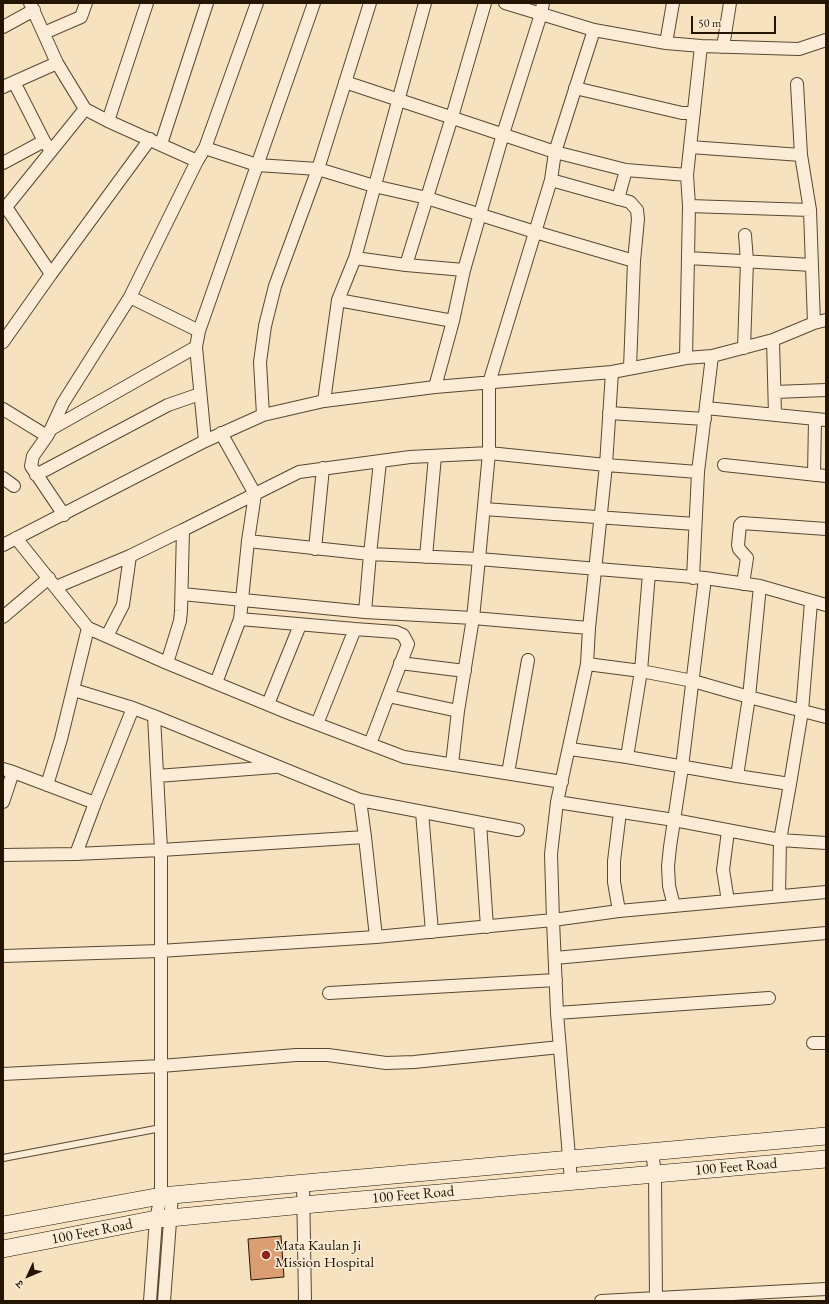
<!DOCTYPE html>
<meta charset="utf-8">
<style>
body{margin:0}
#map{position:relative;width:829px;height:1304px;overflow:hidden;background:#f7e2c0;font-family:"EB Garamond","Noto Serif Devanagari",serif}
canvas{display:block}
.frame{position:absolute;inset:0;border:4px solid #231501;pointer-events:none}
.north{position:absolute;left:8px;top:1256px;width:40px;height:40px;-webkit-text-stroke:3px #faecd6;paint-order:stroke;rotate:226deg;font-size:11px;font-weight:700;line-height:16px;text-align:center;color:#231501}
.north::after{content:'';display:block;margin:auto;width:14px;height:18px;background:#231501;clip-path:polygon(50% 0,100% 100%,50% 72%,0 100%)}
.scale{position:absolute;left:691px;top:16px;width:85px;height:18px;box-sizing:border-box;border:2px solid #231501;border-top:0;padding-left:5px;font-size:12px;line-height:14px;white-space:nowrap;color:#231501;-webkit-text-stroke:3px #faecd6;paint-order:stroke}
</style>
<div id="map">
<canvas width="829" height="1304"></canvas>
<div class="frame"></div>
<div class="north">उ</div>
<div class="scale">50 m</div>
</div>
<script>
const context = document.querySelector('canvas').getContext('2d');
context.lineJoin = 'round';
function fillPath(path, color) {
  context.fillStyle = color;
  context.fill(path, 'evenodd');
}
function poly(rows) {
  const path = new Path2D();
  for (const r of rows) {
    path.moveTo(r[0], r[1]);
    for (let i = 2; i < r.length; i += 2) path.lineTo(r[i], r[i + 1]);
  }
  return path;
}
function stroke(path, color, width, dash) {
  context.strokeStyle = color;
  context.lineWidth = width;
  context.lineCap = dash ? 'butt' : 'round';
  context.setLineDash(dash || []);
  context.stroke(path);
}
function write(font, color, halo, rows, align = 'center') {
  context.font = font + ' "EB Garamond",serif';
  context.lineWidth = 3;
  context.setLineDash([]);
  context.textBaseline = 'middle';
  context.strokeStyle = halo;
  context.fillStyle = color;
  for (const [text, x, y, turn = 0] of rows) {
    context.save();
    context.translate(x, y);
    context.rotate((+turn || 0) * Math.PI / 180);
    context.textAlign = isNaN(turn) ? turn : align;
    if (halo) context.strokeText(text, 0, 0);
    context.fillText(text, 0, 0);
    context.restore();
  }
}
const building = poly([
 [281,1236,284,1277,251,1280,248,1239,281,1236]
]);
const lane = poly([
 [3,1158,161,1128]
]);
const street = poly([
 [505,3,594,30],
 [673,3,666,43,701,46,687,175,689,206,686,358],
 [3,27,34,10],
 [44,33,81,17,86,3],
 [701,46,799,49,826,40],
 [723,47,730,3],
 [14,82,44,141],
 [345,82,555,152,626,170,687,175],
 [797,84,801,155,810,210,814,323],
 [3,87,57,63],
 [575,88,682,113,694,113],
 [85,109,108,121,197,161,205,148,257,3],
 [108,121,147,3],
 [161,144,207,3],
 [690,147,801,155],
 [205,148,257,165,318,169,374,186,427,198,535,232,634,261],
 [3,163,44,141,49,148],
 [551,180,630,202,637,210,638,219,634,261,630,368],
 [618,199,626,170],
 [689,206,810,210],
 [355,258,406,265,452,117,485,3],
 [688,258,812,265],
 [406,265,464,270],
 [51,274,150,139],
 [130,297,199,331],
 [338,300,453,321],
 [773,340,775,415],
 [3,342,51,274,6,207,85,109,57,63,30,3],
 [744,348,747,261,745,235],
 [435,387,453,321,464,270,503,134,541,14,543,3],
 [775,392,826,390],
 [324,401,338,300,355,258,425,3],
 [706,408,826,420],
 [3,409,47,436,33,456,31,466,64,515],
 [609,413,705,419],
 [263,415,260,362,265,326,275,286,318,169,370,3],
 [51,429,63,403,130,297,197,161],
 [221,433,255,494,248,541,370,554,479,559,705,578,760,586,826,605],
 [47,436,51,429,196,347],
 [205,441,196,347,199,331,314,3],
 [724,465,826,476],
 [36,475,168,405,200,394],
 [814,475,815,420],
 [3,478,14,486],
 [484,509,695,524],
 [16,538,88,628,167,663,291,714,404,757,562,782],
 [3,545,205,441,263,415,324,401,435,387,612,372,686,358,712,356,773,340,814,323,826,320],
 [315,549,323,468],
 [426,557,435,456],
 [693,578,698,472,712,356],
 [743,584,747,558,739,549,738,545,740,525,742,523,826,529],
 [56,587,130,556,183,530],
 [182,594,365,612,473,618,589,628],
 [365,612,370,554,380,462],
 [3,617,49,578],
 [240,619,355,629],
 [107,636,123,605,130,556],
 [167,663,180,621,181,611,183,530,299,472,410,457,489,453,606,465,698,472],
 [400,663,465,671],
 [587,664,641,671,693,681,749,697,826,717],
 [216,683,240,619,248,541],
 [74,690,133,708],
 [388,696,458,711],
 [268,704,300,625],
 [317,724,355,629,396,632,403,635,408,644,370,744],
 [570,749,627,757,641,671,649,573],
 [627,757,737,776,790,784,780,840,779,896],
 [452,764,458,711,473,618,479,559,489,453,489,383,551,180,555,152,594,30,666,43],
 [3,769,13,772,3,802],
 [13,772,95,803,76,854],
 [508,773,528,660],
 [157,776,275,767],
 [737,776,749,697,760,586],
 [790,784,802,711,811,602],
 [47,785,61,739,88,628],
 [557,802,674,820,780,840,826,843],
 [95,803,133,708,154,716],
 [422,812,432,932],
 [480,823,487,927],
 [365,837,376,937],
 [3,855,76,854,161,850,365,837,360,800],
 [728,901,723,870,728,831],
 [674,906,669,886,668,866,670,847,682,767,705,578],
 [619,911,614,882,614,861,620,812],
 [3,956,160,951,376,937,553,920,619,911,826,892],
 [555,958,826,933],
 [329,993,556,980],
 [557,1013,769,998],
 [813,1043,826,1043],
 [3,1074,161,1066,296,1055,328,1055,386,1063,414,1062,560,1047],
 [652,1151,655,1175,656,1301],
 [571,1181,557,1013,553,920,551,854,557,802,587,664,589,628,606,465,612,372],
 [303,1183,305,1301],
 [150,1301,156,1219,161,1196,161,850,154,716,360,800,518,830],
 [164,1301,172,1195],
 [601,1301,826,1289]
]);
const secondary = poly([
 [3,1225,161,1196,826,1136],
 [3,1249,156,1219,170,1218,303,1205,826,1159]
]);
const markers = [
 [266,1255,5,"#8f2418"]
];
const streetNames = [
 ["100 Feet Road",736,1167,-5],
 ["100 Feet Road",413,1195,-5],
 ["100 Feet Road",92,1232,-11]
];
const poiNames = [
 ["Mata Kaulan Ji",275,1246],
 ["Mission Hospital",275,1263]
];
fillPath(building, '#db9e73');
stroke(building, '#231501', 1);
stroke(lane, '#584831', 8);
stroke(street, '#584831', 14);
stroke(secondary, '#231501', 18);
stroke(lane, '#faecd6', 6);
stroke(street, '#faecd6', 12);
stroke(secondary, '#faecd6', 17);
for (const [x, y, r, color] of markers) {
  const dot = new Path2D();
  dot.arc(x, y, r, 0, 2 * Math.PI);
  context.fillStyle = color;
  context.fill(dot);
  stroke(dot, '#faecd6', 1.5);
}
write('15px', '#231501', '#faecd6', streetNames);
write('15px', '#231501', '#faecd6', poiNames, 'left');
</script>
